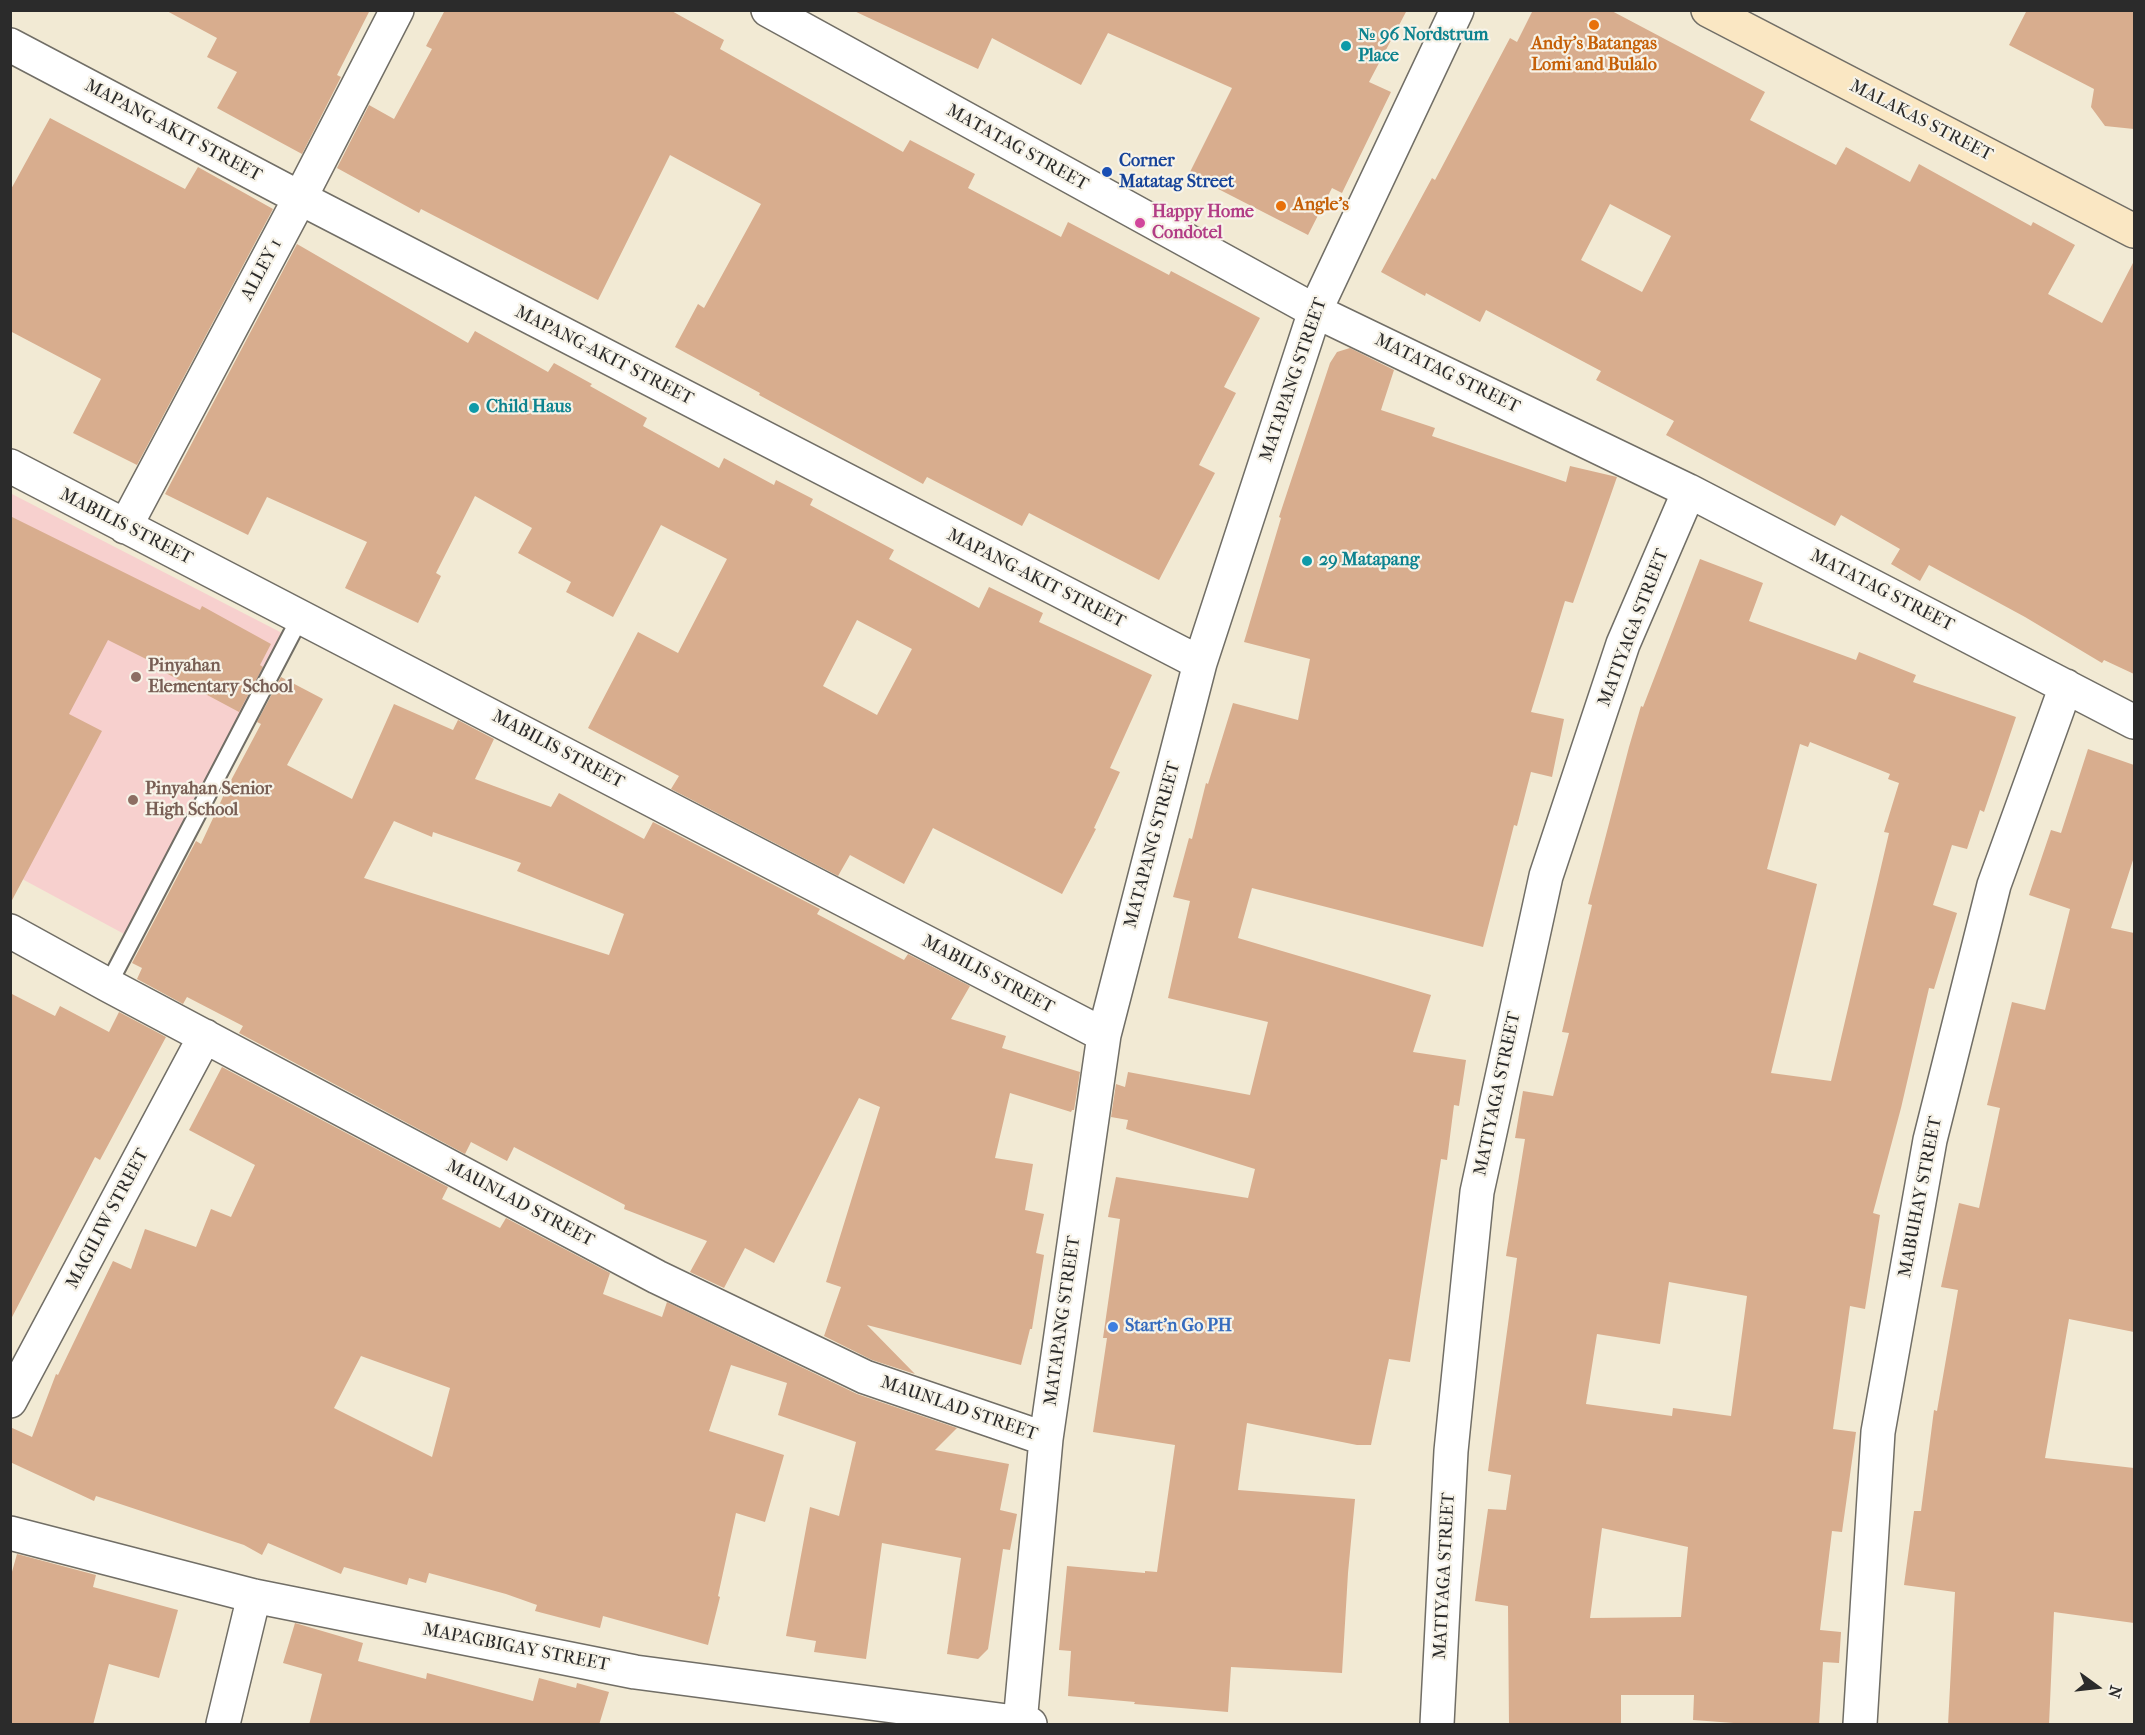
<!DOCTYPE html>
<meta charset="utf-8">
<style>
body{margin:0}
#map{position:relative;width:2145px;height:1735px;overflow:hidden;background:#f2ead4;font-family:"IM FELL French Canon",serif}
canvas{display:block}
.frame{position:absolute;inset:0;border:12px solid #2b2b2b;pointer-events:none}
.north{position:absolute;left:2067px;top:1657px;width:60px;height:60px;-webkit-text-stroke:4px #f7f3e8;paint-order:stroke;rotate:105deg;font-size:16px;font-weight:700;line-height:24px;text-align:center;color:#2b2b2b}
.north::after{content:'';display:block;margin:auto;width:21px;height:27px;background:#2b2b2b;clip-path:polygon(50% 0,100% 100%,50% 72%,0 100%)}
</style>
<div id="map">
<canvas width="2145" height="1735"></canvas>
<div class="frame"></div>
<div class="north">N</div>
</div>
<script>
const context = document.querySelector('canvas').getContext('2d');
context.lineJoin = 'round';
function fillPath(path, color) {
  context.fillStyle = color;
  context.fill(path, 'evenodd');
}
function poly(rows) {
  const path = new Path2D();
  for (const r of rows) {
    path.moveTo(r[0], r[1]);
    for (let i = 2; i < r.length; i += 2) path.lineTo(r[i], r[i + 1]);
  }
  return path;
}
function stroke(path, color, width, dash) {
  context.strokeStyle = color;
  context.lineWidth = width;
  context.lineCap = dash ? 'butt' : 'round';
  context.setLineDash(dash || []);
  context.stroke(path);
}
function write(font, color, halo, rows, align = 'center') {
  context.font = font + ' "IM FELL French Canon",serif';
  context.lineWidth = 4.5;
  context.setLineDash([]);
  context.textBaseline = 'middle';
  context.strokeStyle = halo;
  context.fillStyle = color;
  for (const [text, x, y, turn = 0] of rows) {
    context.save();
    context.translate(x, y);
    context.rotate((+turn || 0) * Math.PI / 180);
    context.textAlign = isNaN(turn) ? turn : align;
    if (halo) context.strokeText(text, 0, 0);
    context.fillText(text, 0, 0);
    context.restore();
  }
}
const built = poly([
 [10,493,284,634,126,935,11,873]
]);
const building = poly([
 [165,10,370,10,337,75,341,77,302,154,217,108,237,72,207,57,217,38],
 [445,10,670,10,724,40,720,49,903,152,910,140,975,174,968,188,1061,237,1068,222,1169,275,1171,271,1260,318,1224,387,1236,393,1199,465,1215,473,1159,580,1029,513,1022,526,927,477,923,484,759,395,760,393,675,347,698,304,704,308,761,204,670,155,598,300,421,209,419,213,337,168,369,105,394,119,432,49,426,46],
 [852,10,1407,10,1369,82,1391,92,1342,193,1332,188,1308,235,1189,174,1232,88,1108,33,1081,85,992,38,978,69],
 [1533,10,1610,10,1765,92,1750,120,1836,165,1846,147,1910,182,1919,164,2031,226,2033,222,2075,245,2048,294,2102,323,2134,261,2134,674,2104,660,2102,663,2025,617,1929,565,1920,581,1891,564,1900,549,1841,515,1835,526,1666,435,1674,421,1596,380,1601,371,1486,310,1480,322,1426,293,1425,296,1381,272,1432,178,1435,180,1510,38,1517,42],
 [1610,204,1671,236,1642,292,1581,260],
 [2027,10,2134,10,2134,129,2105,126,2091,107,2094,89,2009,45],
 [50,118,185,189,198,167,273,209,137,465,73,433,101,379,10,331,10,191],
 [297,244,468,343,475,331,548,372,554,363,592,384,590,386,647,418,643,426,719,468,724,458,774,485,776,480,813,499,810,505,894,550,889,559,979,608,989,587,1043,613,1039,622,1152,675,1110,768,1120,772,1094,828,1096,829,1062,894,933,828,904,884,850,855,838,876,671,789,679,776,588,728,638,632,678,653,727,559,661,525,613,617,566,592,571,582,518,553,532,528,475,496,436,573,441,576,418,623,345,588,367,542,267,497,248,535,165,494],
 [857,620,912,649,877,715,823,686],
 [1350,348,1394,370,1381,410,1435,428,1432,436,1566,482,1570,466,1617,477,1573,603,1565,601,1531,712,1564,719,1552,777,1531,772,1517,826,1514,825,1483,947,1252,888,1238,938,1431,995,1413,1052,1466,1060,1459,1106,1454,1105,1447,1160,1441,1159,1410,1362,1389,1359,1371,1445,1357,1445,1247,1423,1238,1490,1355,1499,1348,1573,1342,1673,1231,1667,1228,1712,1134,1704,1135,1702,1068,1696,1071,1651,1059,1650,1067,1566,1145,1573,1145,1571,1157,1572,1175,1445,1093,1432,1107,1338,1103,1338,1120,1219,1108,1217,1116,1177,1248,1198,1255,1169,1126,1129,1128,1120,1111,1117,1116,1084,1125,1087,1128,1072,1250,1095,1268,1022,1168,998,1190,901,1173,897,1189,838,1192,839,1206,783,1208,784,1233,703,1298,720,1310,659,1244,642,1281,518,1279,517,1330,363,1337,352],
 [10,516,200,610,202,606,271,644,260,665,263,667,239,712,166,673,168,670,108,640,69,714,102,731,10,904],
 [1700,559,1763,583,1749,621,1856,660,1859,652,1916,675,1913,682,2016,717,1984,812,1980,810,1967,849,1952,845,1933,905,1957,913,1934,989,1929,988,1901,1108,1873,1213,1880,1215,1865,1309,1850,1306,1833,1429,1856,1432,1842,1532,1832,1531,1820,1630,1841,1632,1839,1663,1823,1662,1819,1725,1761,1725,1693,1720,1694,1695,1621,1695,1621,1725,1509,1725,1508,1606,1475,1601,1488,1509,1506,1510,1511,1475,1488,1471,1517,1258,1506,1256,1525,1139,1515,1138,1523,1091,1553,1096,1569,1033,1562,1032,1592,905,1588,904,1629,747,1641,706,1643,707],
 [1810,742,1890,774,1888,779,1899,783,1884,832,1889,833,1831,1081,1771,1073,1817,884,1767,869,1800,744,1808,747],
 [1669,1282,1747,1296,1731,1416,1673,1408,1672,1416,1586,1404,1597,1334,1660,1344],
 [1602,1528,1688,1547,1681,1617,1590,1618],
 [281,677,323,699,287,765,352,799,394,704,453,730,458,720,494,739,475,779,551,807,559,793,644,839,653,822,820,909,817,914,904,960,908,954,970,986,951,1019,1006,1036,1002,1048,1080,1072,1074,1110,1072,1110,1071,1112,1010,1093,995,1158,1033,1164,1025,1210,1044,1214,1036,1253,1044,1255,1032,1329,1030,1329,1021,1365,867,1325,915,1374,872,1360,824,1336,841,1287,826,1282,880,1107,859,1098,774,1263,745,1248,724,1288,690,1272,707,1241,624,1209,625,1205,514,1147,507,1161,471,1142,465,1154,239,1033,243,1026,187,997,183,1004,137,979,142,968,132,963,196,841,201,844,228,786,261,724,257,722],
 [394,821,432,837,433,832,521,863,517,871,624,914,609,955,364,878],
 [2088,749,2134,765,2134,857,2111,928,2134,933,2134,1332,2069,1319,2045,1458,2134,1468,2134,1623,2054,1612,2049,1725,1948,1725,1955,1592,1904,1585,1914,1511,1921,1511,1934,1410,1937,1411,1958,1290,1941,1287,1959,1203,1979,1208,2000,1108,1987,1105,2012,1002,2045,1010,2070,909,2029,895,2051,830,2061,833],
 [10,993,55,1016,60,1006,109,1032,119,1012,166,1037,100,1160,95,1157,10,1321],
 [222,1067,448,1187,442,1199,500,1228,506,1218,610,1273,603,1294,662,1317,667,1302,857,1394,957,1428,935,1450,1009,1464,1000,1510,1017,1514,1010,1550,1003,1549,988,1649,978,1659,947,1654,961,1558,882,1543,866,1659,814,1652,816,1641,786,1636,810,1507,839,1516,856,1442,778,1415,787,1383,731,1365,709,1431,784,1455,765,1522,736,1513,718,1596,720,1597,708,1645,603,1616,600,1628,535,1611,537,1605,506,1594,429,1573,426,1583,409,1578,407,1585,344,1567,341,1574,268,1543,262,1555,244,1545,96,1496,94,1501,10,1462,10,1427,32,1437,56,1374,58,1375,113,1261,131,1269,145,1229,196,1247,211,1209,231,1217,255,1165,189,1130],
 [361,1356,450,1388,432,1457,334,1408],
 [17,1554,96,1575,93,1587,178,1610,159,1678,109,1664,93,1725,10,1725,10,1579],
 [295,1623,363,1643,358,1661,426,1679,427,1673,533,1701,539,1678,576,1688,577,1683,609,1692,599,1725,309,1725,322,1674,283,1663]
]);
const lane = poly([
 [108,985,301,616]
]);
const street = poly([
 [768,10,1315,311,1689,491,2134,722],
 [10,45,300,198,1200,663],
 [10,466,1104,1035],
 [125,527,300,198,397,10],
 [10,931,108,985,657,1277,865,1377,1046,1439],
 [10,1401,205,1036],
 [10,1533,254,1596,635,1672,1030,1724],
 [1020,1723,1046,1439,1104,1035,1200,663,1315,311,1457,10],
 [223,1724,254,1596],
 [1437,1724,1451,1451,1477,1192,1546,876,1623,644,1689,491],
 [1860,1724,1878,1432,1930,1140,1994,885,2066,686]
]);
const secondary = poly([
 [1708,10,2134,231]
]);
const markers = [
 [1594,25,6,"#e8710a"],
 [1346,46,6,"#0f9aa8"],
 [1107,172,6,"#1a4fb4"],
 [1281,206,6,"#e8710a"],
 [1140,223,6,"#d1479c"],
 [474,408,6,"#0f9aa8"],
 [1307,561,6,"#0f9aa8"],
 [136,677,6,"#8d6e63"],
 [133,800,6,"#8d6e63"],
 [1113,1327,6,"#3f7fe0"]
];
const cultureNames = [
 ["№ 96 Nordstrum",1358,36],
 ["Place",1358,57],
 ["Child Haus",486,408],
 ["29 Matapang",1319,561]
];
const foodNames = [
 ["Andy's Batangas",1594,45],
 ["Lomi and Bulalo",1594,66],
 ["Angle’s",1293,206,"left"]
];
const streetNames = [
 ["MALAKAS STREET",1921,121,27],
 ["MAPANG-AKIT STREET",173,131,28],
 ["MATATAG STREET",1017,148,29],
 ["ALLEY 1",262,270,-62],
 ["MAPANG-AKIT STREET",604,356,27],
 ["MATATAG STREET",1447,374,26],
 ["MATAPANG STREET",1294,380,-71],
 ["MABILIS STREET",126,527,27],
 ["MAPANG-AKIT STREET",1036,579,27],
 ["MATATAG STREET",1882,591,27],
 ["MATIYAGA STREET",1634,628,-69],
 ["MABILIS STREET",558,750,28],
 ["MATAPANG STREET",1153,845,-75],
 ["MABILIS STREET",988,975,28],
 ["MATIYAGA STREET",1498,1094,-78],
 ["MABUHAY STREET",1921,1197,-79],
 ["MAUNLAD STREET",520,1204,28],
 ["MAGILIW STREET",108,1219,-62],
 ["MATAPANG STREET",1063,1321,-82],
 ["MAUNLAD STREET",959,1409,19],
 ["MATIYAGA STREET",1445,1576,-87],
 ["MAPAGBIGAY STREET",516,1648,11]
];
const transitNames = [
 ["Corner",1119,162],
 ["Matatag Street",1119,183]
];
const hotelNames = [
 ["Happy Home",1152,213],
 ["Condotel",1152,234]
];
const educationNames = [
 ["Pinyahan",148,667],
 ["Elementary School",148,688],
 ["Pinyahan Senior",145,790],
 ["High School",145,811]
];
const shopNames = [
 ["Start'n Go PH",1125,1327]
];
fillPath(built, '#f7d0ce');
fillPath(building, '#d8ad8e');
stroke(lane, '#716e66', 20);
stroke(street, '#716e66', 36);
stroke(secondary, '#716e66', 36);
stroke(lane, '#fff', 16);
stroke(street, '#fff', 33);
stroke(secondary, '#fae7c3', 33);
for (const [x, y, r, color] of markers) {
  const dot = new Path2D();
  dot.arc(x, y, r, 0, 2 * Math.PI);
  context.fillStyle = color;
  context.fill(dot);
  stroke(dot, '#f7f3e8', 2);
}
write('bold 18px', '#0d838f', '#f7f3e8', cultureNames, 'left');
write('bold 18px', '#c56008', '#f7f3e8', foodNames);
write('18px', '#2b2b2b', '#f7f3e8', streetNames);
write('bold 18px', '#164399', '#f7f3e8', transitNames, 'left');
write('bold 18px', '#b23c85', '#f7f3e8', hotelNames, 'left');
write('bold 18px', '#785e54', '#f7f3e8', educationNames, 'left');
write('bold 18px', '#366cbe', '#f7f3e8', shopNames, 'left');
</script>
